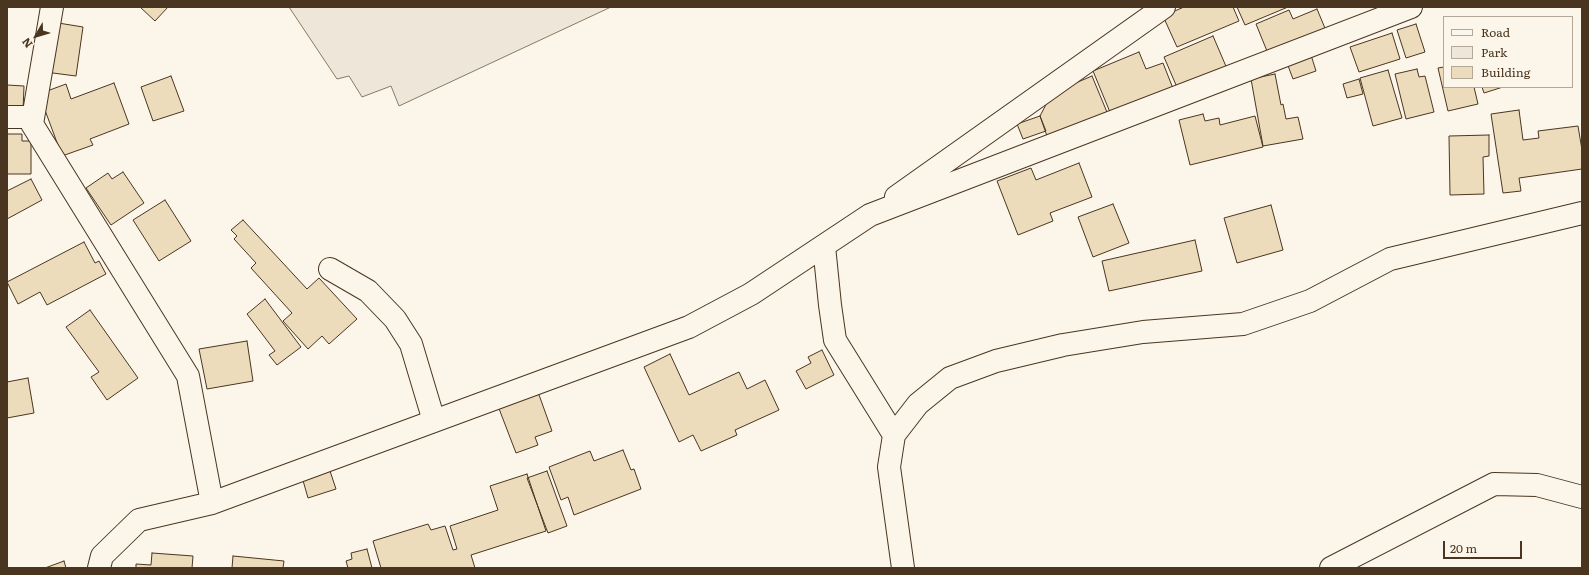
<!DOCTYPE html>
<style>
body{margin:0}
#map{position:relative;width:1589px;height:575px;overflow:hidden;background:#fbf6e9;font-family:Literata,serif}
canvas{display:block}
.frame{position:absolute;inset:0;border:8px solid #4a3520;pointer-events:none}
.legend{position:absolute;left:1443px;top:16px;width:130px;height:72px;box-sizing:border-box;background:#fbf6e9;border:1px solid #b4a999;margin:0;padding:5px 7px;list-style:none;font-size:12px;color:#4a3520}
.legend li{display:flex;align-items:center;gap:8px;height:20px}
.legend b{width:20px;border:1px solid #b4a999}
.north{position:absolute;left:16px;top:16px;width:40px;height:40px;-webkit-text-stroke:3px #fbf6e9;paint-order:stroke;rotate:232deg;font-size:11px;font-weight:700;line-height:16px;text-align:center;color:#4a3520}
.north::after{content:'';display:block;margin:auto;width:14px;height:18px;background:#4a3520;clip-path:polygon(50% 0,100% 100%,50% 72%,0 100%)}
.scale{position:absolute;left:1443px;top:541px;width:79px;height:18px;box-sizing:border-box;border:2px solid #4a3520;border-top:0;padding-left:5px;font-size:12px;line-height:14px;white-space:nowrap;color:#4a3520;-webkit-text-stroke:3px #fbf6e9;paint-order:stroke}
</style>
<div id="map">
<canvas width="1589" height="575"></canvas>
<div class="frame"></div>
<ul class="legend">
<li><b style="height:5px;background:#fbf6e9"></b>Road</li>
<li><b style="height:11px;background:#ede6d9"></b>Park</li>
<li><b style="height:11px;background:#ecdcbc"></b>Building</li>
</ul>
<div class="north">N</div>
<div class="scale">20 m</div>
</div>
<script>
const context = document.querySelector('canvas').getContext('2d');
context.lineJoin = 'round';
function fillPath(path, color) {
  context.fillStyle = color;
  context.fill(path, 'evenodd');
}
function poly(rows) {
  const path = new Path2D();
  for (const r of rows) {
    path.moveTo(r[0], r[1]);
    for (let i = 2; i < r.length; i += 2) path.lineTo(r[i], r[i + 1]);
  }
  return path;
}
function stroke(path, color, width, dash) {
  context.strokeStyle = color;
  context.lineWidth = width;
  context.lineCap = dash ? 'butt' : 'round';
  context.setLineDash(dash || []);
  context.stroke(path);
}
const green = poly([
 [289,7,611,7,399,106,391,86,362,97,349,76,337,79,289,7]
]);
const building = poly([
 [140,7,168,7,155,21,140,7],
 [1184,7,1233,7,1239,21,1177,47,1163,16,1184,7],
 [1237,7,1288,7,1245,25,1237,7],
 [1317,9,1327,33,1269,56,1256,24,1289,10,1293,19,1317,9],
 [52,22,83,27,76,76,45,72,52,22],
 [1416,24,1425,52,1406,58,1397,30,1416,24],
 [1392,33,1400,59,1359,72,1350,47,1392,33],
 [1213,36,1228,71,1179,92,1164,57,1213,36],
 [1139,52,1146,69,1163,63,1174,91,1112,117,1093,71,1139,52],
 [1311,55,1316,71,1293,79,1287,63,1311,55],
 [1444,67,1444,87,1474,87,1478,104,1448,111,1438,68,1444,67],
 [1417,69,1419,77,1425,76,1434,112,1406,119,1395,74,1417,69],
 [1388,70,1402,118,1373,126,1360,78,1388,70],
 [1275,74,1281,105,1283,104,1286,119,1298,117,1303,139,1263,146,1251,79,1275,74],
 [171,76,184,111,153,121,141,87,171,76],
 [1092,76,1109,117,1048,139,1040,116,1052,93,1092,76],
 [1359,79,1363,94,1347,98,1343,84,1359,79],
 [114,83,129,124,90,139,93,145,62,156,39,94,66,84,71,99,114,83],
 [7,85,24,86,23,111,7,110,7,85],
 [1482,87,1503,87,1484,93,1482,87],
 [1519,110,1523,140,1539,138,1538,131,1578,126,1582,150,1582,169,1519,178,1521,191,1503,193,1491,114,1519,110],
 [1203,114,1205,121,1219,118,1220,125,1255,116,1263,147,1190,165,1179,120,1203,114],
 [1040,116,1046,131,1023,139,1017,124,1040,116],
 [7,134,22,134,22,141,31,141,31,174,7,174,7,134],
 [1489,135,1489,156,1483,157,1484,194,1450,195,1449,136,1489,135],
 [1079,163,1092,197,1050,213,1053,221,1018,235,997,181,1031,168,1036,180,1079,163],
 [123,172,144,203,111,225,86,188,108,173,112,179,123,172],
 [31,179,42,200,7,219,7,191,31,179],
 [165,200,191,241,159,261,133,220,165,200],
 [1113,204,1129,243,1093,257,1078,217,1113,204],
 [1271,205,1283,250,1237,263,1224,218,1271,205],
 [243,220,307,289,319,278,357,319,329,344,322,336,308,349,283,321,292,313,251,268,256,263,234,239,237,236,231,230,243,220],
 [1195,240,1202,271,1109,291,1102,261,1195,240],
 [84,242,95,263,99,261,106,274,47,305,40,292,18,304,7,282,84,242],
 [265,299,301,347,277,365,269,355,275,351,247,314,265,299],
 [90,310,138,378,107,400,91,377,99,372,66,327,90,310],
 [247,341,253,381,207,389,199,349,247,341],
 [822,350,834,375,806,389,796,371,811,363,808,357,822,350],
 [670,354,689,395,739,372,747,389,765,380,779,410,735,430,737,435,701,451,693,435,679,442,644,367,670,354],
 [28,378,34,413,7,418,7,382,28,378],
 [538,392,552,431,535,437,538,445,516,453,498,406,538,392],
 [623,450,631,470,634,469,641,489,574,515,568,497,561,500,549,467,590,451,594,461,623,450],
 [329,468,336,489,308,498,302,477,329,468],
 [547,471,567,526,548,533,527,478,547,471],
 [527,474,546,531,471,555,475,568,381,568,373,541,428,524,431,530,445,526,453,550,457,549,450,526,498,510,490,486,527,474],
 [367,549,372,568,348,568,346,561,352,559,351,553,367,549],
 [152,553,193,556,192,568,136,568,136,564,151,565,152,553],
 [233,556,284,561,283,568,232,568,233,556],
 [64,561,66,568,45,568,64,561]
]);
const street = poly([
 [52,7,32,124,188,376,212,503],
 [7,117,33,117],
 [896,197,1164,7],
 [824,246,830,305,835,340,894,435,889,467,903,568],
 [330,269,368,291,395,319,411,344,434,421],
 [894,435,918,404,950,378,996,361,1063,345,1143,332,1243,324,1310,301,1390,259,1582,213],
 [99,568,102,556,139,520,212,503,689,327,751,294,870,215,1411,7],
 [1331,568,1494,484,1537,485,1582,497]
]);
fillPath(green, '#ede6d9');
stroke(green, '#887966', 1);
fillPath(building, '#ecdcbc');
stroke(building, '#4a3520', 1);
stroke(street, '#4a3520', 24);
stroke(street, '#fbf6e9', 22);
</script>
